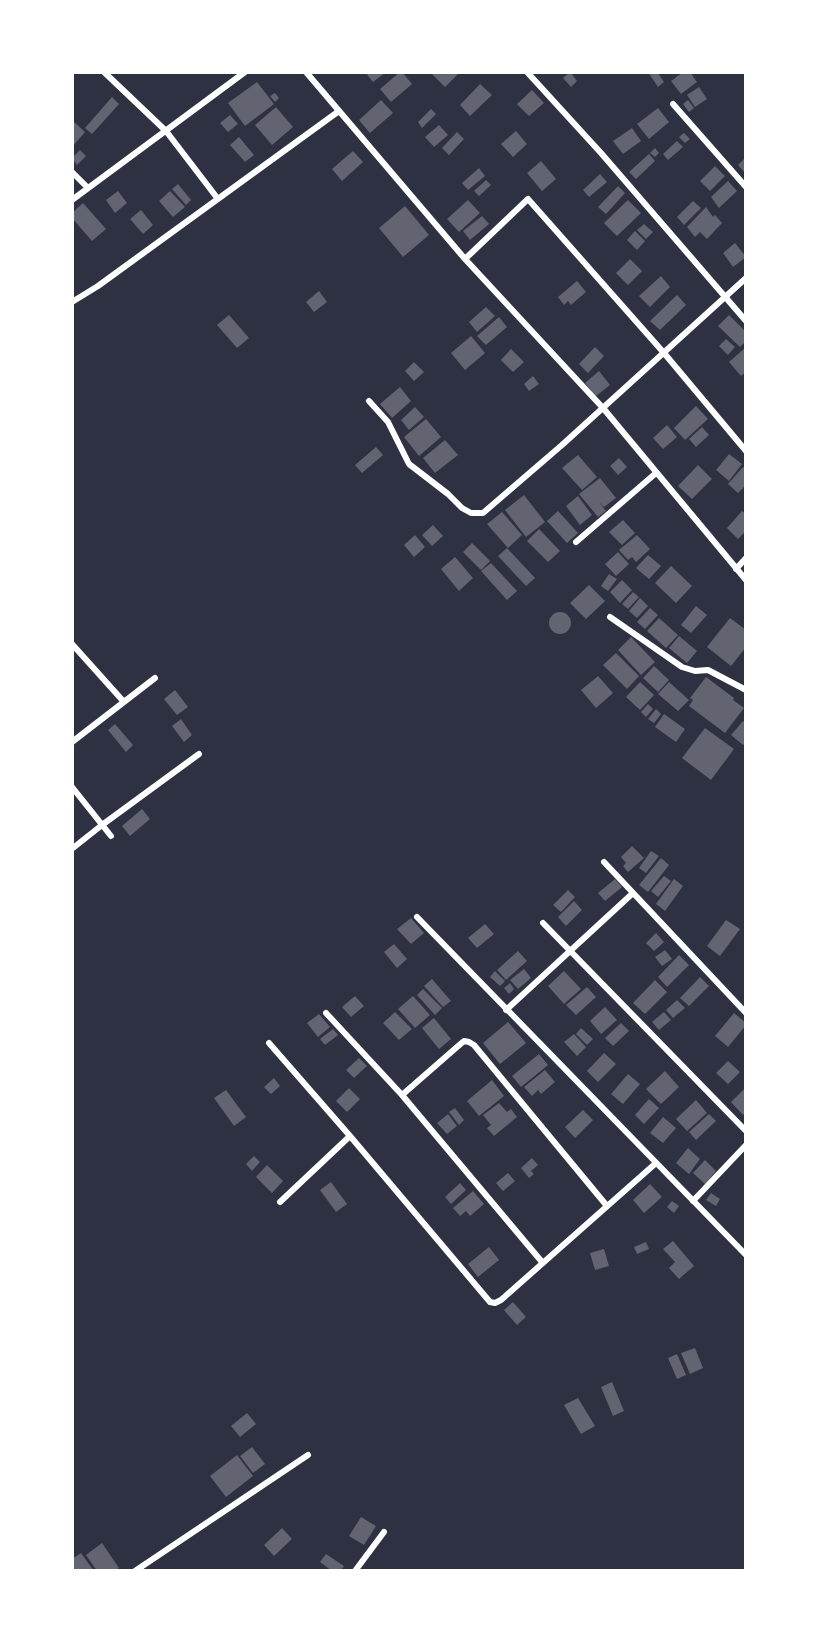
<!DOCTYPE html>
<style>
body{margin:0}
#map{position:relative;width:818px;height:1643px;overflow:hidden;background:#2d3142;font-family:"Fira Sans",sans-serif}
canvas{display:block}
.frame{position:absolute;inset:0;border:74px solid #fff;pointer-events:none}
</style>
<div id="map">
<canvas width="818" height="1643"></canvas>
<div class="frame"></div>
</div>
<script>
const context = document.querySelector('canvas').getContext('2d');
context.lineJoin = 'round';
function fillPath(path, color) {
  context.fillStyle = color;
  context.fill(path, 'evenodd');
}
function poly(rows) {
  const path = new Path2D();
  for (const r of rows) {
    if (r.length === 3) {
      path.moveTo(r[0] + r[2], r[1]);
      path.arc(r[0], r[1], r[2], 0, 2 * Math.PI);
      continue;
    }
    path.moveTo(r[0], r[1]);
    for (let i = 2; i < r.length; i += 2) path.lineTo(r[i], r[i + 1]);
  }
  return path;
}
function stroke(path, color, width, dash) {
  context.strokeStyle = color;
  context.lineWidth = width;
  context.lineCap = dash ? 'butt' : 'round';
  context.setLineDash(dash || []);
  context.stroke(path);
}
const building = poly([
 [365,72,386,72,373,82],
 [400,72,402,72,412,84,391,102,380,89],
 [430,72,460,72,445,87],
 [570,72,577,81,571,87,563,78],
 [648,72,657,72,664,82,658,87],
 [683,72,690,72,697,82,681,94,671,81],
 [257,82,274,104,245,126,228,103],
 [480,84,492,95,470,116,460,105],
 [699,87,707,99,695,107,687,95],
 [532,90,544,103,529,116,517,104],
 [275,93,279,98,275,102,270,96],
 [112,97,119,104,92,134,85,128],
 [381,100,393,113,370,133,359,120],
 [688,100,694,108,689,112,683,104],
 [276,107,293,127,272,145,255,125],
 [658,108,669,122,649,139,637,124],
 [431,109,436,114,422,128,418,122],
 [230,115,238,124,228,132,220,123],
 [72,120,85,132,72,147],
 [439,125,448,135,434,147,425,137],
 [632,128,641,141,623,154,613,141],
 [516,131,527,144,513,157,501,144],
 [457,132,464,139,449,155,442,148],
 [684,133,690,139,685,143,679,137],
 [239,137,254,155,245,162,230,145],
 [677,141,683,147,668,160,663,154],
 [655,148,659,153,655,157,650,153],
 [80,150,86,156,77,165,72,158],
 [353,151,363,162,342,181,332,169],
 [649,154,655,161,636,179,629,172],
 [746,157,746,174,738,165],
 [541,161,556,179,542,191,527,173],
 [715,166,725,176,710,191,700,181],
 [479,168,485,176,468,190,462,183],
 [600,174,607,182,589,197,583,190],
 [486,180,491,185,479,196,474,191],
 [728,181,737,191,719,208,711,197],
 [178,184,191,200,186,205,172,189],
 [618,186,625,193,606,214,598,207],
 [118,191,127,203,115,213,106,200],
 [170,191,185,207,173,217,159,201],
 [468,200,480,213,459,232,447,219],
 [628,200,641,213,617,236,604,223],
 [693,201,701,208,684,225,677,217],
 [83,203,106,229,92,241,72,218,72,213],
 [405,206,429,235,403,257,379,228],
 [706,207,713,217,715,215,722,223,707,239,700,232,695,237,687,227],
 [141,210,153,225,143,234,130,219],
 [482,216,489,224,470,240,463,231],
 [644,224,653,232,646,239,637,230],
 [635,231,645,241,637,250,627,240],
 [735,243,746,257,733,267,723,253],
 [630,259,642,271,628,285,616,273],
 [661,276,670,287,650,307,639,296],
 [577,281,586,292,571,305,568,301,564,305,558,297],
 [319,291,327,302,314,312,306,302],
 [677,295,686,305,660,330,650,321],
 [486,307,495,316,477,332,469,322],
 [229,315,249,338,237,348,217,325],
 [729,315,746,332,746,341,740,347,718,326],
 [499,317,507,327,486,345,477,336],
 [471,336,485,353,465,370,451,353],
 [726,339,735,347,728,355,719,346],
 [595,347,604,356,588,373,579,364],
 [746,347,746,372,741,376,729,362],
 [511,349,524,362,513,372,501,360],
 [414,362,424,372,414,381,405,371],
 [599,371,610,385,596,396,585,383],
 [533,376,539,384,529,391,524,384],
 [400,387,411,401,392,418,380,404],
 [696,406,708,419,685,440,674,428],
 [415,407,424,417,409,430,401,420],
 [426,419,441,437,419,456,404,437],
 [667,425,677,437,663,449,653,438],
 [702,427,709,435,696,447,689,439],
 [445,440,458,455,435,473,423,458],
 [376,447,383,455,362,473,355,465],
 [729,454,742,464,729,481,716,470],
 [578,455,597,477,582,490,562,468],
 [619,458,627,467,618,475,610,466],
 [698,465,712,479,692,499,678,486],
 [743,467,746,469,746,485,738,493,728,484],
 [600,478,616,498,604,507,599,502,606,511,598,517,579,494],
 [524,495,545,522,526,537,505,510],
 [578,496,592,515,580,525,566,506],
 [558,511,578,533,567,543,547,521],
 [742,511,746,514,746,531,738,539,727,528],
 [502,512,522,535,508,548,487,524],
 [623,520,635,533,622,545,609,532],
 [433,525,443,536,432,546,422,535],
 [539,529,560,551,548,562,527,541],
 [415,535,425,547,414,557,404,545],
 [637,535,650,549,636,562,632,557,628,560,619,550],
 [472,543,490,561,481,570,463,552],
 [507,548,535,578,526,586,498,556],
 [618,552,629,564,616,576,605,564],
 [648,555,661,566,649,579,636,568],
 [455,557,473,578,459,591,441,569],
 [491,563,517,591,507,600,481,571],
 [671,566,692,586,676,603,655,583],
 [609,574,617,579,608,591,601,586],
 [622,580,632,590,620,603,610,592],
 [589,585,605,601,586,619,570,603],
 [633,592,639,597,628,609,622,604],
 [640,598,648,606,637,618,629,611],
 [696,606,707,615,691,633,681,625],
 [650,608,658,615,645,629,637,622],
 [560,623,11],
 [659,618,678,635,666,648,647,631],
 [730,618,746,630,746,647,731,666,707,647],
 [679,636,697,651,687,663,669,648],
 [631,637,655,662,641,675,618,650],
 [616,653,639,676,627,689,603,665],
 [654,666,669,680,658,692,643,678],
 [598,676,613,693,596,708,581,690],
 [706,677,734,698,733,700,744,708,725,733,689,706,693,700,690,698],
 [640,682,654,695,640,710,626,697],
 [669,682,689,700,678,711,658,694],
 [175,690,188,707,177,715,164,699],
 [648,704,653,709,646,717,641,712],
 [656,709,661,714,654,723,648,719],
 [664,714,685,729,676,742,655,727],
 [181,719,192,735,184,742,172,726],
 [743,721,746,724,746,742,743,745,731,735],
 [115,724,133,745,126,752,108,730],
 [705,728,734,749,711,780,682,758],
 [142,809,150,819,130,836,122,826],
 [632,846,644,858,628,872,623,866,626,863,621,857],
 [651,851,659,856,646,873,639,868],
 [661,858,669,865,648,892,639,885],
 [664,876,671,881,658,897,651,891],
 [615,879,622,887,605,901,598,893],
 [674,879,683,886,665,911,656,904],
 [568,890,575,897,561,912,553,905],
 [574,901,582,910,566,926,558,917],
 [411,918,424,933,411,944,397,929],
 [726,920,740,929,720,956,707,946],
 [485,924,494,934,477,948,468,938],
 [656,933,664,942,654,951,646,943],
 [394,944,407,959,397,968,384,952],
 [665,950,672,959,662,966,655,957],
 [518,951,527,961,506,980,497,970],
 [679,955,689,965,667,987,658,977],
 [524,969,531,978,518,989,510,980],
 [495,971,505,981,500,986,490,977],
 [564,971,581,989,564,1004,548,986],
 [700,977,709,986,689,1006,680,998],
 [432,979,451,1001,443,1007,424,986],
 [655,980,667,992,645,1014,633,1003],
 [510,983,514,989,509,994,504,988],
 [587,987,596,997,576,1015,566,1005],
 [423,989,442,1008,435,1015,417,995],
 [355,996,364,1006,351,1017,342,1007],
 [413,996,430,1015,415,1028,398,1009],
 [677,1000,685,1008,673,1018,666,1010],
 [605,1007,617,1020,601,1034,590,1021],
 [395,1012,412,1029,399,1040,383,1023],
 [664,1012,671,1020,659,1030,652,1022],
 [734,1013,746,1023,746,1025,728,1047,715,1036],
 [319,1014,330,1027,318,1037,307,1023],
 [434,1018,451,1039,439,1049,422,1028],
 [508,1022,526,1043,500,1064,483,1043],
 [621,1023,629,1031,613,1046,605,1038],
 [581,1028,593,1039,587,1045,576,1034],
 [333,1029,338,1035,325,1045,320,1039],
 [574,1034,586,1047,577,1056,564,1042],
 [604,1053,616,1064,598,1082,587,1071],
 [539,1054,548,1065,521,1087,512,1076],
 [359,1058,367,1066,354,1078,346,1070],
 [728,1061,740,1072,728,1084,716,1073],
 [545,1070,555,1082,541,1094,538,1090,532,1096,524,1087],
 [665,1071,679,1087,661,1104,646,1089],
 [628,1074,640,1084,623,1104,611,1094],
 [274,1078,280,1086,271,1094,264,1087],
 [492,1080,504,1096,479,1116,467,1101],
 [746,1087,746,1112,743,1115,731,1102],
 [349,1088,360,1099,347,1112,336,1101],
 [226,1090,246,1117,234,1126,214,1098],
 [649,1099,659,1108,644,1124,635,1115],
 [696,1100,707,1113,687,1131,676,1119],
 [499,1103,507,1112,511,1109,517,1117,494,1136,487,1128,491,1125,483,1115],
 [455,1108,464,1120,459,1125,449,1112],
 [583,1110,593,1120,575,1138,565,1127],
 [448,1114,457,1126,447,1134,437,1123],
 [709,1114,716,1121,696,1140,689,1132],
 [663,1117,676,1128,663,1143,650,1133],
 [688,1148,700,1159,689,1174,676,1163],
 [254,1156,260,1162,252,1171,246,1164],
 [532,1158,538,1165,531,1171,534,1174,529,1178,521,1168],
 [705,1160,716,1171,705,1184,693,1173],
 [267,1165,283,1181,272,1193,256,1177],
 [508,1173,515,1181,503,1191,496,1183],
 [331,1182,347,1204,336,1212,320,1190],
 [460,1183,466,1190,451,1204,445,1197],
 [650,1184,662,1197,644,1213,633,1200],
 [473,1191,484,1204,470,1216,466,1211,460,1216,453,1208],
 [711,1193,720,1199,716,1206,706,1200],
 [672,1201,679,1206,674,1213,667,1207],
 [673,1241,694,1266,679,1279,669,1268,675,1262,663,1249],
 [646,1242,649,1249,637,1254,634,1247],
 [489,1247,499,1260,478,1277,468,1264],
 [604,1249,609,1266,595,1270,590,1253],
 [513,1302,526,1317,517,1325,504,1310],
 [695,1348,703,1368,690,1374,681,1353],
 [677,1354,686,1375,677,1379,668,1358],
 [612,1382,624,1411,613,1416,601,1387],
 [578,1398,595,1426,581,1434,564,1405],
 [247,1413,256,1424,240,1437,231,1426],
 [252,1447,265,1464,253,1473,240,1456],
 [237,1455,253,1476,226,1497,210,1476],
 [361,1517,376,1526,364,1545,349,1536],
 [282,1528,292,1539,274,1556,264,1545],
 [102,1543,119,1568,115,1571,97,1571,86,1555],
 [81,1553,94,1571,72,1571,72,1559],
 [326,1554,344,1566,340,1571,332,1571,320,1562]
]);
const minor = poly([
 [104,72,166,131,218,199],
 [306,72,465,259],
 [527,72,601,153,746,321],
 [673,104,746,187],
 [72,172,88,188],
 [72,200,245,72],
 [72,302,98,286,339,111],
 [369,401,388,422,409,464,448,494,462,508,471,513,483,513,562,445,746,278],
 [746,451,664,353,528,199,465,259,603,408,746,580],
 [576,542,656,473],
 [736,569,746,558],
 [610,617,682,667,695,671,708,670,746,690],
 [72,644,124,702],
 [72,742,155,678],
 [72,787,111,836],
 [73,848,102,825,199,754],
 [604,862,746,1013],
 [417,917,746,1255],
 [543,923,746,1131],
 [506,1010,633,893],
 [326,1013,402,1095],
 [269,1043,350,1136,490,1302,495,1303,501,1300,656,1163],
 [693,1201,746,1145],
 [280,1202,350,1136],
 [542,1262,402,1095,457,1047,464,1041,469,1042,474,1045,607,1206],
 [135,1571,308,1455],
 [355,1571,384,1532]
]);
fillPath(building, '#626471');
stroke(minor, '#fff', 6);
</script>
